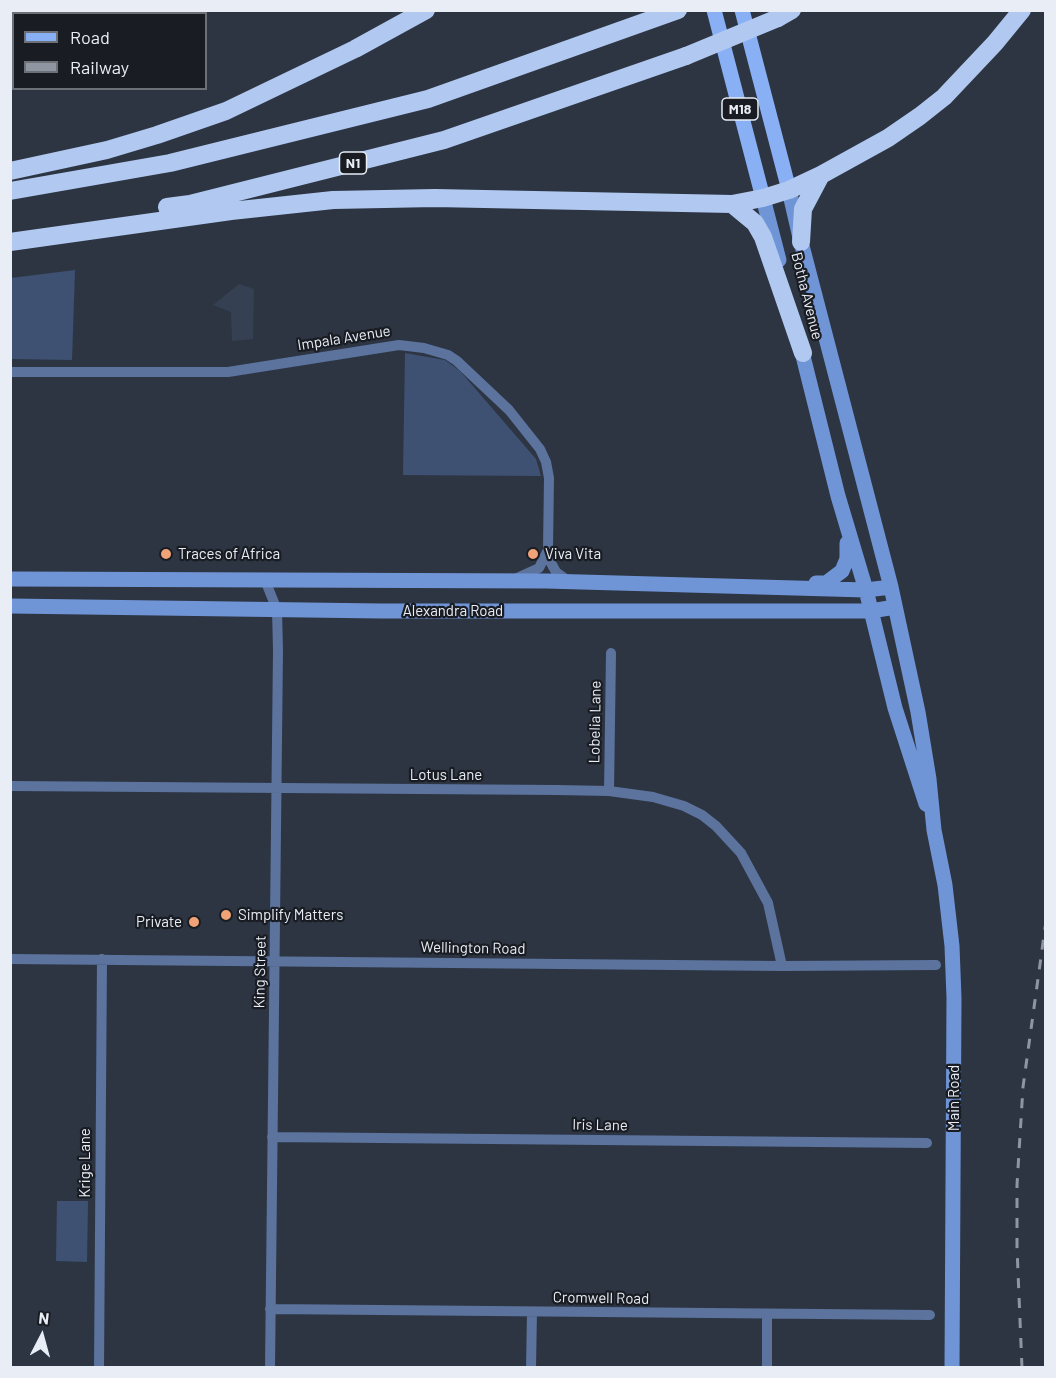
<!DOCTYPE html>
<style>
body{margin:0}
#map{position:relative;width:1056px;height:1378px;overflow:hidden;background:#2d3543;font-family:Barlow,sans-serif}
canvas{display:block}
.frame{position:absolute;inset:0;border:12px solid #e8edf6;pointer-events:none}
.legend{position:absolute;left:12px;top:12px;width:195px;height:78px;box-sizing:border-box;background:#191d23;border:2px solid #6c7077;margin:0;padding:8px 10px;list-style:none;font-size:18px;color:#e8edf6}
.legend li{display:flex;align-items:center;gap:12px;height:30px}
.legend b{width:30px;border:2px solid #6c7077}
.north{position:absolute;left:12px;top:1306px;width:60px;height:60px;-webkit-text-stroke:4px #191d23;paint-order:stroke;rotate:6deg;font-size:16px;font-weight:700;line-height:24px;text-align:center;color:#e8edf6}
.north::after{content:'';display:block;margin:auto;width:21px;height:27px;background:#e8edf6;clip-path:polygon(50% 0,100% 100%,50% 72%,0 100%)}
</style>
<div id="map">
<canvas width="1056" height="1378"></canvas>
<div class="frame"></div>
<ul class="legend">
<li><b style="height:8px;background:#89b0f4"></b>Road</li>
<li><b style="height:8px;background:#8f95a1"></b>Railway</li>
</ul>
<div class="north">N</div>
</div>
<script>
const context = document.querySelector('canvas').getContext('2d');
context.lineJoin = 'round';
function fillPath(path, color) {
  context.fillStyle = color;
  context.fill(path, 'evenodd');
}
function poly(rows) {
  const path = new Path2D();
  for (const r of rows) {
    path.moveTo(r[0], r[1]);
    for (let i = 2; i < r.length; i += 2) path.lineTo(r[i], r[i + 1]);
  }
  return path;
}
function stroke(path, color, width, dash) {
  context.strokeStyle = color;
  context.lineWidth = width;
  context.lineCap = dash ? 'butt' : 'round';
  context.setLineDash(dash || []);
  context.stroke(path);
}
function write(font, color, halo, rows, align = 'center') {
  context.font = font + ' Barlow,sans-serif';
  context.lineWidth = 4.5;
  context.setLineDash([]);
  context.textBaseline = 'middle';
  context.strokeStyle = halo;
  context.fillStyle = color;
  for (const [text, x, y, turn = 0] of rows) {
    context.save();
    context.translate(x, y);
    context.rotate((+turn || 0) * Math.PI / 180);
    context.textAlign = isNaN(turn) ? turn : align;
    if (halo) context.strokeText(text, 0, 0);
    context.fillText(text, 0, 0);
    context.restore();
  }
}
const built = poly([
 [239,284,254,289,253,339,232,341,231,312,213,305]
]);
const green = poly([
 [75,270,72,360,11,359,11,278],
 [405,353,445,360,460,371,536,459,541,476,403,475],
 [57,1201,88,1201,87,1262,56,1261]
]);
const minor = poly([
 [128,14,136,10],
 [10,45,14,44],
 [10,372,228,372,399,345,424,348,448,355,457,361,509,410,540,449,546,462,549,478,548,550,550,561,556,572,570,582],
 [517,578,539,568,548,550],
 [265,580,277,610,278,650,270,1368],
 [10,786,557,790,609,791,653,797,684,806,702,815,716,826,741,853,768,903,782,966],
 [609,791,611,653],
 [10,959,782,966,936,965],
 [272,1137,927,1143],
 [270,1309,930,1315],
 [99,1368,102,959],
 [531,1368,532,1312],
 [767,1368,767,1315]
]);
const secondary = poly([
 [789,190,801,242,891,587,918,712,929,779,934,830,945,885,952,946,954,998,952,1368],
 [763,198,779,260],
 [800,344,838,496,866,590,895,708,926,804],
 [10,579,546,581,866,590,891,587],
 [816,583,826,583,842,571,847,559,847,543],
 [10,606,381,611,871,611,895,607]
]);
const primary = poly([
 [714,10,763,198],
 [742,10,789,190]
]);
const motorway = poly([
 [778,18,792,10],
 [10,171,107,150,157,135,226,111,355,49,426,10],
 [10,191,170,163,428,99,678,10],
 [732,204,755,223,763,237,803,353],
 [167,207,190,204,444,140,686,56],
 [10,242,231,211,333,200,435,198,732,204,763,198,789,190,821,175,888,138,920,116,944,97,995,43,1022,10],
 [801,242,803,209,821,175]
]);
const rail = poly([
 [1022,1368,1017,1248,1017,1185,1023,1087,1046,921]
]);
const motorwayBridge = poly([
 [686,56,778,18]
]);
const markers = [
 [166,554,6,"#efa376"],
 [533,554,6,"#efa376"],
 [226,915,6,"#efa376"],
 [194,922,6,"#efa376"]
];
const shields = [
 [740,109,36],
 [353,163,27]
];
const shieldNames = [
 ["M18",740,109],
 ["N1",353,163]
];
const streetNames = [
 ["Botha Avenue",807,296,76],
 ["Impala Avenue",344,338,-9],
 ["Alexandra Road",453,611],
 ["Lobelia Lane",595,722,-89],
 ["Lotus Lane",446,775],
 ["Wellington Road",473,948,1],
 ["King Street",260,972,-89],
 ["Main Road",954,1098,-90],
 ["Iris Lane",600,1125,1],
 ["Krige Lane",85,1163,-90],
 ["Cromwell Road",601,1298,1]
];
const poiNames = [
 ["Traces of Africa",178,554],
 ["Viva Vita",545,554],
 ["Simplify Matters",238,915],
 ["Private",182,922,"right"]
];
fillPath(built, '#354052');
fillPath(green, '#3e5173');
stroke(minor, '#5b739d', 10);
stroke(secondary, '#7095d7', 15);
stroke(primary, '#89b0f4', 15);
stroke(motorway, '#b1c9f1', 18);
stroke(rail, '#8f95a1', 3, [10, 10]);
stroke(motorwayBridge, '#b1c9f1', 18);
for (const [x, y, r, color] of markers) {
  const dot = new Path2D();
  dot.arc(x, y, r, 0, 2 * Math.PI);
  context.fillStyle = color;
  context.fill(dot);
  stroke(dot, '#191d23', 2);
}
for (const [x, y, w] of shields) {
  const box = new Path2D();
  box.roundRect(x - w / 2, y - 11, w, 22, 4.5);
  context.fillStyle = '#191d23';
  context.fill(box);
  stroke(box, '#e8edf6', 1.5);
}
write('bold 14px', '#e8edf6', null, shieldNames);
write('15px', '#e8edf6', '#191d23', streetNames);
write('15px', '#e8edf6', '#191d23', poiNames, 'left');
</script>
